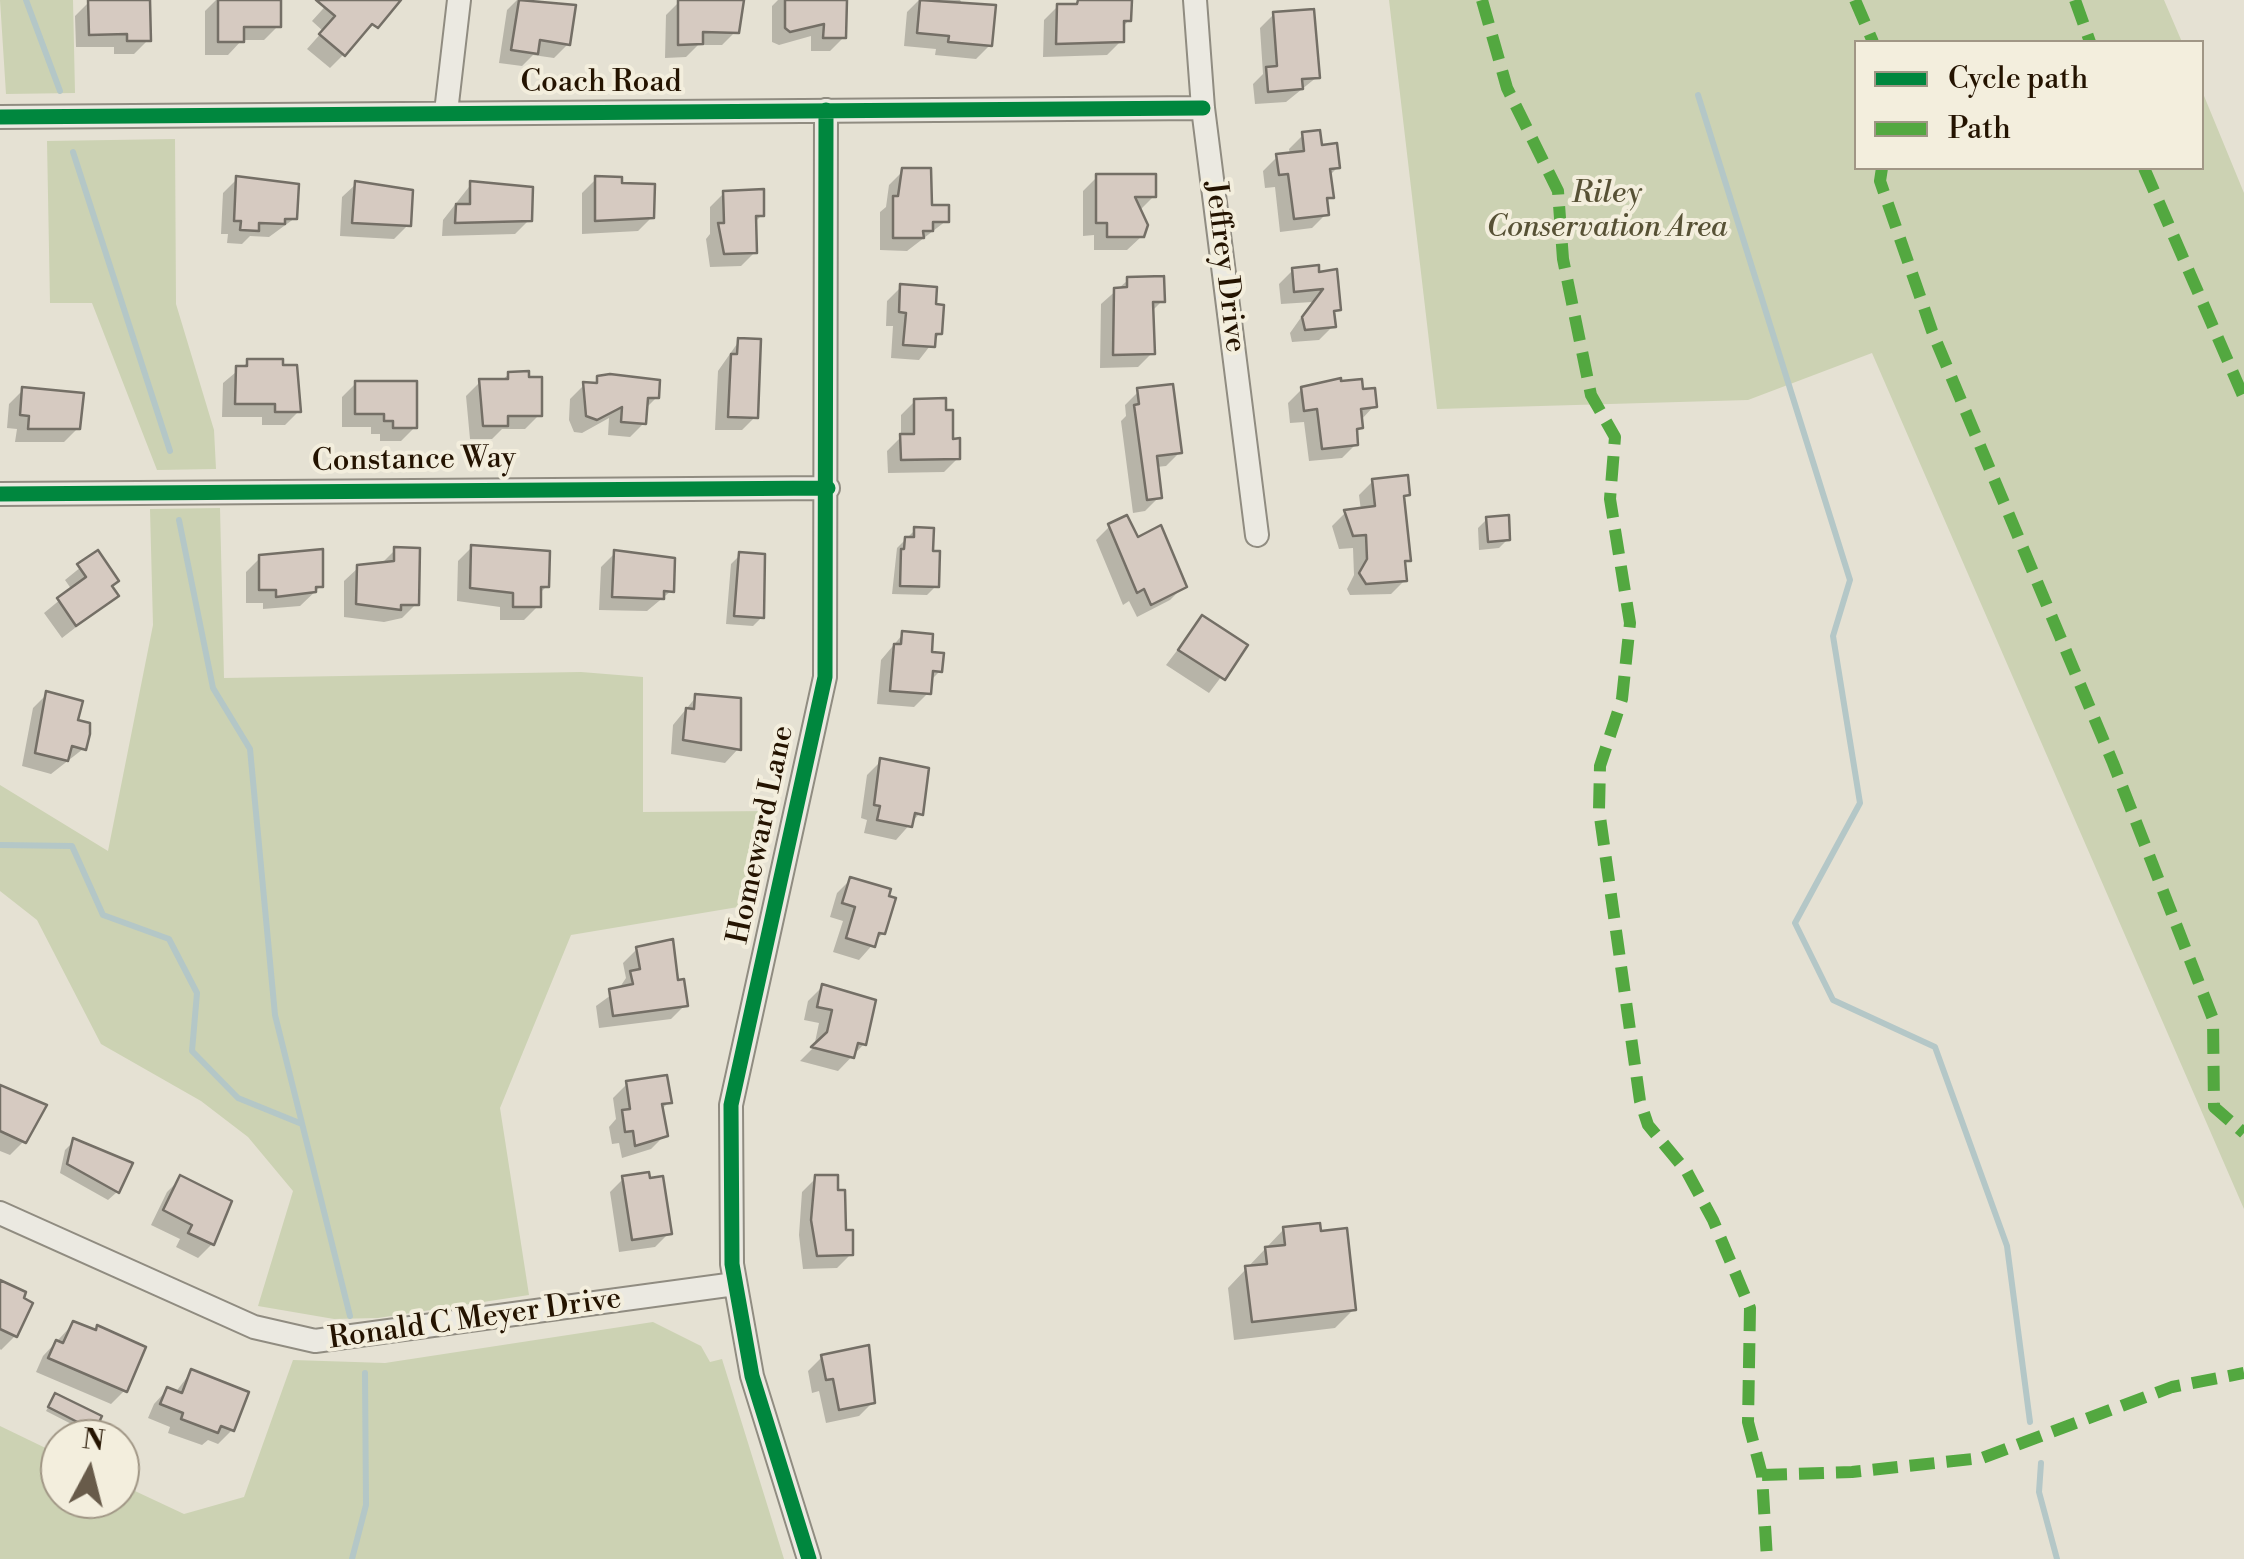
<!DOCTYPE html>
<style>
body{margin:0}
#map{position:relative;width:2244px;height:1559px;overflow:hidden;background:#e5e1d3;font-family:"Libre Bodoni",serif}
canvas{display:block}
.legend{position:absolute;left:1854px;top:40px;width:350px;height:130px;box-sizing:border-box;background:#f3eedd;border:2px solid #a09685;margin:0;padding:12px 18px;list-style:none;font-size:30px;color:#241300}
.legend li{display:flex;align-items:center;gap:20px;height:50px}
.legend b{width:50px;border:2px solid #a09685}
.north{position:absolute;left:40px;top:1419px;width:100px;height:100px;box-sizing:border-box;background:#f3eedd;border:2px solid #a09685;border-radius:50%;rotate:7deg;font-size:28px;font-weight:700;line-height:40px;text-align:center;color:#241300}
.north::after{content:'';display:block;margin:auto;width:35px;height:45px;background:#685b4a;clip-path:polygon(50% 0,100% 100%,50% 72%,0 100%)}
</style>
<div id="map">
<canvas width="2244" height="1559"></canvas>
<ul class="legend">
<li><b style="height:12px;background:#00873e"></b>Cycle path</li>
<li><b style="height:12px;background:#53a840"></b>Path</li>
</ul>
<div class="north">N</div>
</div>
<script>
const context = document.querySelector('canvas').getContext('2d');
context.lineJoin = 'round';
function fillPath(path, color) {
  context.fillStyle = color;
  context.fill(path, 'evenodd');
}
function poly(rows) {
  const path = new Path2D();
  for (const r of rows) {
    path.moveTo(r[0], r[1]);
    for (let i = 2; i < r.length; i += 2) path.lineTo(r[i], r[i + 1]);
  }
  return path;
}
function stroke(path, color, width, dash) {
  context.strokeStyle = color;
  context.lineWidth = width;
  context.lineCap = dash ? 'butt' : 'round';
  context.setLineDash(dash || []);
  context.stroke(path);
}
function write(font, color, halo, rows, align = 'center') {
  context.font = font + ' "Libre Bodoni",serif';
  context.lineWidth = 8;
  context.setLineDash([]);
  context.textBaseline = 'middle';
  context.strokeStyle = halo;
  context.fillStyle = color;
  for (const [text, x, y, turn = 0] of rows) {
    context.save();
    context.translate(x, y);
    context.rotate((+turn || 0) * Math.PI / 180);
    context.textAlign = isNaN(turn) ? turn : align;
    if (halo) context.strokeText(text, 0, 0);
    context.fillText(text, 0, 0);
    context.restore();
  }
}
const green = poly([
 [0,0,73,0,75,93,6,94],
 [1389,0,2164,0,2182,42,1856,42,1856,168,2202,168,2202,91,2244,193,2244,1209,1872,353,1748,400,1437,409],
 [175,139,176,304,214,430,216,469,157,470,92,303,50,303,47,141],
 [220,508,224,678,581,672,643,677,643,812,771,811,750,905,571,935,500,1108,529,1295,378,1318,334,1319,258,1306,293,1191,248,1137,201,1101,101,1044,37,920,0,891,0,785,108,851,153,625,150,509],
 [653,1322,701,1346,710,1362,722,1359,784,1559,0,1559,0,1426,60,1455,60,1499,120,1499,120,1484,184,1514,244,1497,293,1360,385,1363]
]);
const shadow = poly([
 [121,0,148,40,134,54,114,54,114,47,76,47,75,16,89,2],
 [216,0,279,0,278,26,264,40,242,40,228,55,205,55,205,11],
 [331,0,389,0,394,4,330,68,307,49,323,31,312,21],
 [517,0,573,7,568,44,554,58,533,55,522,66,499,63,507,10],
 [741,0,736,31,722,45,698,45,686,57,665,58,666,15,680,1],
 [778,0,844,0,844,37,830,51,811,51,811,36,779,45,772,42,772,6],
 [919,0,960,0,990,45,976,59,935,55,936,49,904,46,907,12],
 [1099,0,1129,0,1129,20,1122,28,1121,41,1107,55,1043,57,1044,20,1058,6],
 [1274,14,1317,77,1286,102,1255,104,1253,84,1263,74,1260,28],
 [1303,135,1338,167,1329,176,1331,197,1325,203,1326,214,1312,228,1280,232,1275,187,1265,188,1263,171,1277,157,1290,155,1289,149],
 [903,171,929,207,946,221,907,251,880,250,880,212,886,207,889,185],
 [1097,177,1154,196,1139,211,1142,236,1127,250,1094,250,1094,235,1083,236,1083,191],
 [237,179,295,218,269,237,250,236,242,244,227,243,228,234,221,234,223,193],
 [596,179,620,186,652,217,638,231,582,234,582,193],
 [472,183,529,220,515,234,442,236,443,220],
 [356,184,408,225,394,239,340,236,342,197],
 [724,193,762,215,754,223,755,252,741,266,710,267,706,239,710,234,710,207],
 [1316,268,1338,309,1332,315,1333,326,1319,340,1292,342,1290,333,1312,302,1281,304,1279,284,1293,270],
 [1128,280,1162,301,1151,312,1152,353,1138,367,1100,368,1101,304],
 [901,287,933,307,940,333,919,360,891,358,893,326,886,326,887,301],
 [739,341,756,416,742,430,715,430,718,371],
 [248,362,299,411,285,425,262,425,262,417,222,417,223,383],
 [509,374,539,415,525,429,502,429,492,439,470,439,466,396,480,382,501,381],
 [599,379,657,397,645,409,644,423,630,437,608,435,609,418,582,433,574,432,569,420,570,399,584,385,592,385],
 [356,383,415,427,401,441,380,441,380,434,371,434,371,427,342,427,342,397],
 [1302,389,1361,392,1374,406,1360,421,1356,444,1342,458,1309,461,1304,422,1290,423,1288,403],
 [23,390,78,428,64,442,15,442,17,429,7,428,9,404],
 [1139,391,1180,452,1166,466,1156,467,1159,497,1145,511,1133,513,1121,421,1126,416,1125,405],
 [915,401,951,441,958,458,944,472,888,473,887,451,901,437,901,415],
 [1373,481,1408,494,1402,500,1408,560,1403,565,1405,580,1391,594,1350,595,1347,589,1354,575,1353,548,1339,549,1332,526,1345,513,1361,511,1359,495],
 [1487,519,1508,539,1499,548,1479,550,1478,528],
 [1110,526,1184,586,1170,600,1137,617,1129,601,1123,605,1096,540],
 [915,530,930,553,936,586,927,595,892,594,897,548],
 [472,547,547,586,539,594,538,606,524,620,500,620,500,607,457,601,458,561],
 [395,550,416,604,402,618,384,622,344,617,344,581,359,567,380,565],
 [615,553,671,591,647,611,599,610,601,567],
 [97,554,116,596,62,638,44,613,72,590,65,580],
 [740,555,762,617,753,626,726,624,731,564],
 [260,558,321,586,300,606,263,609,263,603,246,603,246,572],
 [1202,618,1245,645,1209,693,1166,665],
 [903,634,929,654,940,671,930,681,928,693,914,707,877,704,881,660],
 [47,694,75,722,83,749,51,774,22,766,33,708],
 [696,697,738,749,725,763,671,754,673,725],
 [881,761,920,813,896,840,864,833,867,820,861,818,867,775],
 [851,879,886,898,883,933,859,960,833,952,843,921,830,917,837,893],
 [637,949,676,983,685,1005,671,1019,599,1028,596,1006,618,990,626,978,623,963],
 [822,987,864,1044,838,1071,800,1061,814,1047,819,1023,804,1020,808,1001],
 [627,1084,669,1102,661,1110,665,1135,651,1149,622,1158,619,1143,612,1144,609,1127,616,1119,613,1098],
 [0,1087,44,1107,33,1132,10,1155,0,1151],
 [74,1141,117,1192,108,1200,60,1173,65,1150],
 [181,1178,212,1244,198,1258,176,1247,180,1239,151,1225,167,1192],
 [624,1178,669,1233,655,1247,619,1252,610,1192],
 [816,1178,851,1254,837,1268,803,1269,799,1235,802,1192],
 [1284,1229,1354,1309,1335,1328,1234,1340,1228,1288],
 [0,1283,15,1336,1,1350,0,1349],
 [73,1324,125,1390,111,1404,36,1372,43,1356],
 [822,1357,873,1402,859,1416,826,1423,819,1391,812,1393,808,1371],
 [191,1372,232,1430,218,1444,208,1440,202,1445,168,1433,170,1427,148,1418,154,1404,167,1390,175,1393],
 [52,1400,93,1429,89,1433,46,1411]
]);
const stream = poly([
 [26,0,60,91],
 [1698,95,1850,580,1833,636,1860,803,1795,923,1833,1000,1935,1047,2007,1246,2030,1422],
 [73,152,170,451],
 [179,520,213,688,250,749,275,1015,350,1316],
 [0,845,72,846,103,915,169,939,197,993,192,1051,238,1098,302,1124],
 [2041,1463,2039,1492,2057,1559],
 [352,1559,366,1505,365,1373]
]);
const building = poly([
 [88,0,150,0,151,41,127,41,127,34,89,35,88,0],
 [218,0,281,0,281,27,244,27,244,42,218,42,218,0],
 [316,0,401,0,378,28,372,24,345,56,319,34,335,16,316,0],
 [519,0,576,5,570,45,540,40,538,54,511,50,519,0],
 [678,0,744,0,739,33,703,32,703,44,678,45,678,0],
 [785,0,847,0,846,38,823,38,824,24,790,32,785,28,785,0],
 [920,0,996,5,992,46,948,42,949,36,917,33,920,0],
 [1078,0,1132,0,1131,21,1124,21,1124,42,1056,44,1057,4,1077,4,1078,0],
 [1314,9,1320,78,1302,79,1303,89,1268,92,1266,67,1277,66,1273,12,1314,9],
 [1320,130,1322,145,1337,143,1340,168,1330,169,1334,198,1327,198,1329,215,1294,219,1288,174,1279,175,1276,154,1304,151,1302,132,1320,130],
 [902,168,931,168,932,205,949,205,949,222,933,222,933,231,923,231,924,238,893,238,893,196,898,196,902,168],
 [1096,174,1156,174,1156,197,1135,197,1148,225,1144,237,1107,237,1107,223,1096,223,1096,174],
 [236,176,299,184,297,219,285,219,285,224,259,223,259,231,240,230,241,221,234,221,236,176],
 [595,176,622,177,622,183,655,184,654,218,595,221,595,176],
 [355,181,413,190,411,226,352,223,355,181],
 [470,181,533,187,532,221,455,223,456,204,470,204,470,181],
 [764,189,764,216,756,216,757,253,724,254,718,223,724,223,723,191,764,189],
 [1319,265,1319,272,1337,269,1341,310,1334,311,1336,327,1305,330,1302,317,1323,289,1294,292,1292,268,1319,265],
 [1164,276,1165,302,1153,302,1155,354,1113,355,1114,288,1127,287,1127,277,1164,276],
 [900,284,937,287,936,304,944,305,942,334,936,334,935,347,903,345,906,313,899,312,900,284],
 [738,338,761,339,758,418,728,417,731,354,737,354,738,338],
 [247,359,283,359,283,365,297,365,301,412,275,412,275,404,235,404,236,366,247,366,247,359],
 [529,371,529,377,542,377,542,416,508,416,508,426,483,426,479,379,508,379,508,372,529,371],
 [610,374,660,380,659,398,648,398,646,424,621,422,622,407,597,420,586,416,583,382,597,383,597,376,610,374],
 [1341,378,1341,381,1362,379,1363,389,1375,388,1377,407,1361,409,1363,428,1357,429,1358,445,1322,449,1317,409,1304,411,1301,387,1341,378],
 [355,381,417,381,417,428,393,428,393,421,384,421,384,414,355,414,355,381],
 [1173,384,1182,453,1157,456,1162,498,1147,500,1134,405,1139,404,1137,388,1173,384],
 [22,387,84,393,80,429,28,429,29,416,20,415,22,387],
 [946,398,946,410,953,410,953,439,960,438,960,459,901,460,900,434,914,434,914,399,946,398],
 [1408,475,1410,495,1404,496,1411,561,1405,561,1407,581,1366,584,1359,573,1367,559,1366,535,1353,536,1344,510,1375,506,1372,479,1408,475],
 [1127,515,1138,537,1161,525,1187,587,1151,605,1144,589,1137,593,1108,524,1127,515],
 [1509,515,1510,540,1488,542,1486,517,1509,515],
 [914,527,934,528,933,551,940,551,939,587,900,586,901,549,904,549,905,537,914,537,914,527],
 [471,545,550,551,549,587,541,587,541,607,513,607,513,593,470,588,471,545],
 [394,547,420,548,419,605,401,605,401,610,356,604,357,565,394,561,394,547],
 [323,549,323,587,316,587,316,592,276,597,276,590,259,590,259,555,323,549],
 [98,550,119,581,112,586,119,596,76,626,57,598,86,577,77,564,98,550],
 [614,550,675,558,674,592,664,591,664,599,612,597,614,550],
 [739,552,765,554,764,618,734,616,739,552],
 [1202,615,1248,645,1225,680,1178,650,1202,615],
 [902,631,933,634,932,652,944,653,942,672,933,671,931,694,890,691,894,644,901,644,902,631],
 [46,691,83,701,78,720,90,723,90,734,86,750,72,746,68,761,35,753,46,691],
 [695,694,741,698,741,750,683,740,686,708,694,709,695,694],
 [880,758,929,768,923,815,915,813,912,827,877,820,880,806,874,805,880,758],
 [850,877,891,889,889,896,896,898,885,934,879,933,875,947,846,938,855,907,842,903,850,877],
 [673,939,678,980,684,979,688,1006,613,1016,609,989,633,984,630,971,640,969,636,947,673,939],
 [822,984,876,1000,866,1045,858,1043,854,1058,811,1047,827,1032,832,1010,817,1007,822,984],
 [667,1075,672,1103,662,1104,668,1136,635,1146,633,1131,625,1132,622,1110,630,1109,626,1081,667,1075],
 [0,1085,47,1105,26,1143,0,1131,0,1085],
 [73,1138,133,1163,119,1193,67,1164,73,1138],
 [649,1172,650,1178,663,1176,672,1234,632,1240,622,1176,649,1172],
 [180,1175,232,1201,214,1245,188,1233,192,1225,163,1210,180,1175],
 [815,1175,838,1175,838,1190,845,1190,846,1230,853,1230,853,1255,817,1256,811,1220,815,1175],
 [1320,1223,1321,1231,1347,1228,1356,1310,1252,1322,1245,1266,1267,1264,1265,1247,1285,1245,1283,1227,1320,1223],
 [0,1280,26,1292,24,1298,33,1303,17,1337,0,1329,0,1280],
 [73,1321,96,1330,97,1325,146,1347,127,1392,48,1358,56,1340,63,1343,73,1321],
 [869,1345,875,1403,839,1410,833,1379,826,1380,821,1355,869,1345],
 [191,1369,249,1392,234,1431,221,1426,218,1433,181,1419,183,1413,160,1404,167,1387,182,1393,191,1369],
 [55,1393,102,1416,95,1431,48,1407,55,1393]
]);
const minor = poly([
 [1195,0,1203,108,1257,535],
 [446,112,459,0],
 [0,117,1203,108],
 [0,494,828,488],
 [0,1213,254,1327,315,1341,735,1284],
 [809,1559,752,1376,732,1264,731,1105,825,677,826,110]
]);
const quiet = poly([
 [1482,0,1507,88,1558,191,1563,259,1591,395,1615,437,1610,499,1630,623,1622,699,1600,766,1599,810,1640,1101,1648,1125,1687,1172,1713,1220,1750,1308,1748,1422,1762,1475,1767,1559],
 [1855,0,1873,42],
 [2075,0,2090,42],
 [1882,168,1880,181,1932,331,2113,763,2213,1019,2214,1107,2244,1133],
 [2144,168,2244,398],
 [1762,1475,1852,1472,1982,1458,2172,1387,2244,1373]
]);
const cycleway = poly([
 [0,117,1203,108],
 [0,494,828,488],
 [809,1559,752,1376,732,1264,731,1105,825,677,826,110]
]);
const streetNames = [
 ["Coach Road",601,84],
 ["Jeffrey Drive",1224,267,83],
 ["Constance Way",414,461,-1],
 ["Homeward Lane",762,835,-78],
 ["Ronald C Meyer Drive",475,1320,-8]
];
const parkNames = [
 ["Riley",1607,195],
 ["Conservation Area",1607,229]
];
fillPath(green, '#ccd2b3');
fillPath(shadow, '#0003');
stroke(stream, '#b4c7c7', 6);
fillPath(building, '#d6cac1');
stroke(building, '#746f66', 2.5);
stroke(minor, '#908c81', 26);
stroke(minor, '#ebe9e1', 22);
stroke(quiet, '#53a840', 12, [25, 12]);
stroke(cycleway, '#00873e', 15);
write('30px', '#241300', '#f3eedd', streetNames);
write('italic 30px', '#575135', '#f3eedd', parkNames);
</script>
